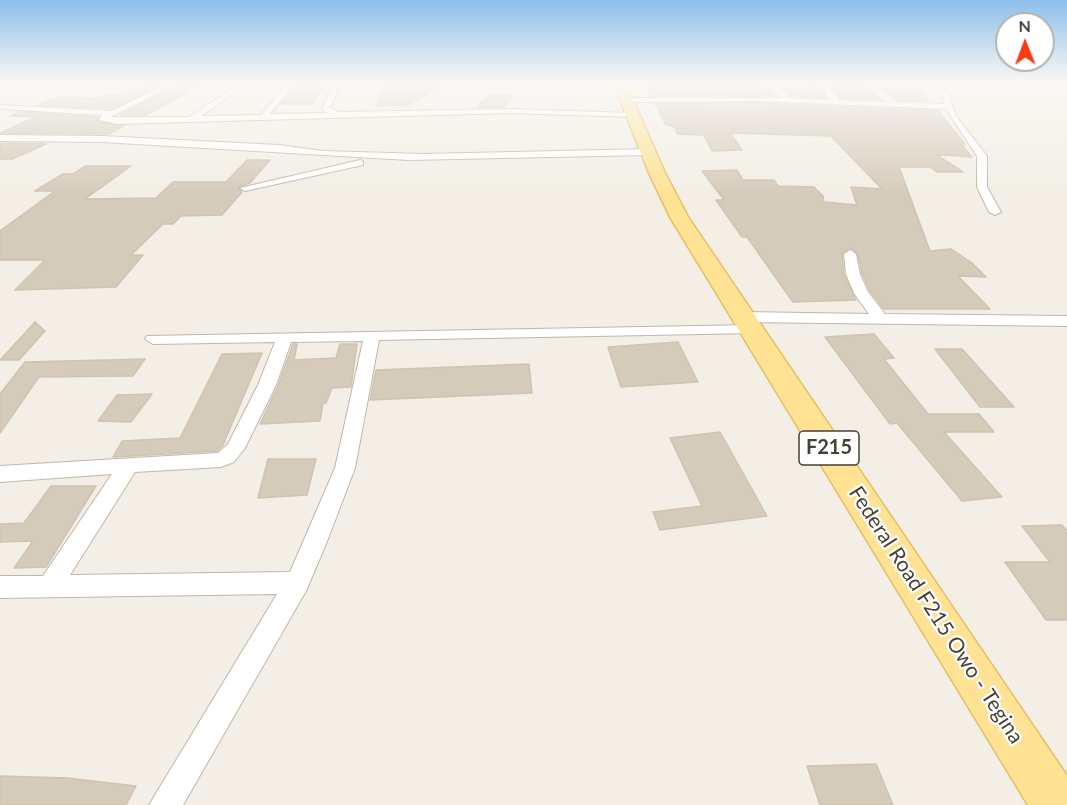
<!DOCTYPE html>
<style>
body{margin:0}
#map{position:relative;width:1067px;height:805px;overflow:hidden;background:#f3efe6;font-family:Lato,sans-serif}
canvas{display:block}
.north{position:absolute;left:995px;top:12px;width:60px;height:60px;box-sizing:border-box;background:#fff;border:2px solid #b5b3ae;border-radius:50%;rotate:359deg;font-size:16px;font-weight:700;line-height:24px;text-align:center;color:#464035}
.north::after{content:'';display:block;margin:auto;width:21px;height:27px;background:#fb3b15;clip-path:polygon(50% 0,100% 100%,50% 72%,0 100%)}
</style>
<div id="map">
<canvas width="1067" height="805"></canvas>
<div class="north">N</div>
</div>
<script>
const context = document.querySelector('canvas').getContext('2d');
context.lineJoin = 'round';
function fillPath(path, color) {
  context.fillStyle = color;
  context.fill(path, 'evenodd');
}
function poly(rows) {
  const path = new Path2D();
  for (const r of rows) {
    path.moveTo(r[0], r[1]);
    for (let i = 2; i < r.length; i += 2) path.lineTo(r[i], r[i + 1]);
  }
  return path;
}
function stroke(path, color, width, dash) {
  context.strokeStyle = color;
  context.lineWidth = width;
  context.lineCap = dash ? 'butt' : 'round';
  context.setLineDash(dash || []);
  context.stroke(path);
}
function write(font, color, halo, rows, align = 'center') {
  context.font = font + ' Lato,sans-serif';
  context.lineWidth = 4.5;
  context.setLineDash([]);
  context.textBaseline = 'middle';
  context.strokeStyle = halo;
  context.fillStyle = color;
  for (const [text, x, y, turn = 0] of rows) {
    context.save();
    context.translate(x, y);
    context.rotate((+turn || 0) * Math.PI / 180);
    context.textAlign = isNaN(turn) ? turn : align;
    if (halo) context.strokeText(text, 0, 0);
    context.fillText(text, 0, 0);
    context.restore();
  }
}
const building = poly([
 [149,82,166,82,111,109,38,105,57,97,97,98,107,94,121,94,149,82],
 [183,82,207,82,146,115,120,115,183,82],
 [298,82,326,82,312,104,281,104,298,82],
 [417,82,446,83,408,105,376,106,384,83,417,82],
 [757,82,776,96,651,96,645,83,757,82],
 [809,82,816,82,826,98,792,96,780,86,813,86,809,82],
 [828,82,856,82,880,99,841,98,828,82],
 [884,89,921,91,929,101,898,100,884,89],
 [514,95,504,107,477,107,488,96,514,95],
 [757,103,938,111,965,144,960,143,972,157,935,154,963,172,937,172,930,167,899,167,930,251,951,249,972,263,986,277,958,276,990,309,884,309,870,291,862,273,858,254,851,248,842,254,844,275,856,300,793,302,747,237,742,237,716,200,724,200,702,171,737,170,743,180,774,180,778,186,814,187,823,196,824,202,857,205,851,187,882,189,831,136,730,133,742,150,712,151,704,135,677,134,675,127,666,125,655,104,757,103],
 [20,112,98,117,99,122,124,126,109,134,0,133,36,117,11,116,20,112],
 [0,143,46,144,12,159,0,159,0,143],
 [247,160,270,160,250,183,238,187,242,192,222,215,181,216,173,224,163,224,131,255,143,255,116,287,15,290,45,260,0,260,0,231,55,191,35,191,63,174,73,174,85,166,131,166,85,199,156,198,173,182,226,182,247,160],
 [35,322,45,331,19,360,0,360,35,322],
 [874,334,894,358,884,359,928,414,979,414,994,432,944,432,1002,497,962,501,897,423,890,424,825,337,874,334],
 [678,342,698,382,621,387,608,347,678,342],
 [293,344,297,344,294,360,336,358,340,344,357,344,351,387,332,388,326,403,323,403,320,421,260,424,278,386,293,344],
 [935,349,962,349,1014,407,980,407,935,349],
 [262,353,223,445,217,451,113,457,122,441,180,438,222,354,262,353],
 [145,359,133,376,39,377,0,433,0,394,25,362,145,359],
 [529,364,532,393,370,400,376,370,529,364],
 [152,394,131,422,98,421,117,395,152,394],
 [720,432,767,516,660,530,653,512,702,506,670,438,720,432],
 [268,459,316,459,307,495,258,498,268,459],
 [51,486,96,486,46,567,14,568,33,541,0,542,0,524,24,523,51,486],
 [1062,525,1067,531,1067,620,1046,620,1005,562,1050,562,1022,526,1062,525],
 [876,764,893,805,820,805,807,766,876,764],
 [0,776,67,778,136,786,126,805,0,805,0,776]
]);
const minor = poly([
 [172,82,181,82,110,117,189,117,242,82,250,82,201,116,261,115,289,82,296,82,270,114,327,113,322,109,334,82,342,82,330,108,339,112,510,109,633,113,637,115,633,117,510,113,117,124,99,120,102,115,0,109,0,105,111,111,172,82],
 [764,82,772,82,791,98,831,100,818,82,825,82,840,100,887,102,862,82,870,82,897,102,944,104,942,95,925,82,933,82,948,92,956,116,987,156,987,187,1001,212,995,215,989,212,977,187,977,156,946,109,757,101,627,102,623,100,627,98,782,98,764,82],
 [0,135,102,136,279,145,323,151,423,154,649,149,654,152,649,155,408,160,102,142,0,141,0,135],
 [360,160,363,161,363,165,245,191,240,188,360,160],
 [850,250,856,254,860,274,868,292,885,314,1067,316,1067,326,743,322,735,317,743,312,869,314,854,293,846,274,844,254,850,250],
 [752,325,760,330,757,333,379,340,355,468,326,544,306,591,183,805,149,805,277,594,0,598,0,576,43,576,112,474,0,482,0,466,218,453,228,444,258,385,275,342,153,344,145,339,147,336,752,325],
 [363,341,335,468,290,572,70,575,135,472,221,467,234,462,245,448,276,385,291,342,363,341]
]);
const primary = poly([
 [613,82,625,82,665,173,688,217,1067,776,1067,805,1028,805,670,217,649,173,613,82]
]);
const shields = [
 [829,448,60]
];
const shieldNames = [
 ["F215",829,448]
];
const streetNames = [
 ["Federal Road F215 Owo - Tegina",936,615,57]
];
fillPath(building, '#d5cbbb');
stroke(building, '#d0c3af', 1.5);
stroke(minor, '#bfb7a8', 2);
stroke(primary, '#e4bf63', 3);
fillPath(minor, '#fff');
fillPath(primary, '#ffe294');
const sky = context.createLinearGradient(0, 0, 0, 195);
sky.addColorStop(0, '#8cbfeb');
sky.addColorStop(0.42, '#faf8f4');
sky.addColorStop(1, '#faf8f400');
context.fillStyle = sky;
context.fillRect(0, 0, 1067, 195);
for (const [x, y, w] of shields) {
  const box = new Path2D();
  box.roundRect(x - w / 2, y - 17, w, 34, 4.5);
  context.fillStyle = '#fff';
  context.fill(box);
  stroke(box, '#464035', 1.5);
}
write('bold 20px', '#464035', null, shieldNames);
write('21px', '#464035', '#fff', streetNames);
</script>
